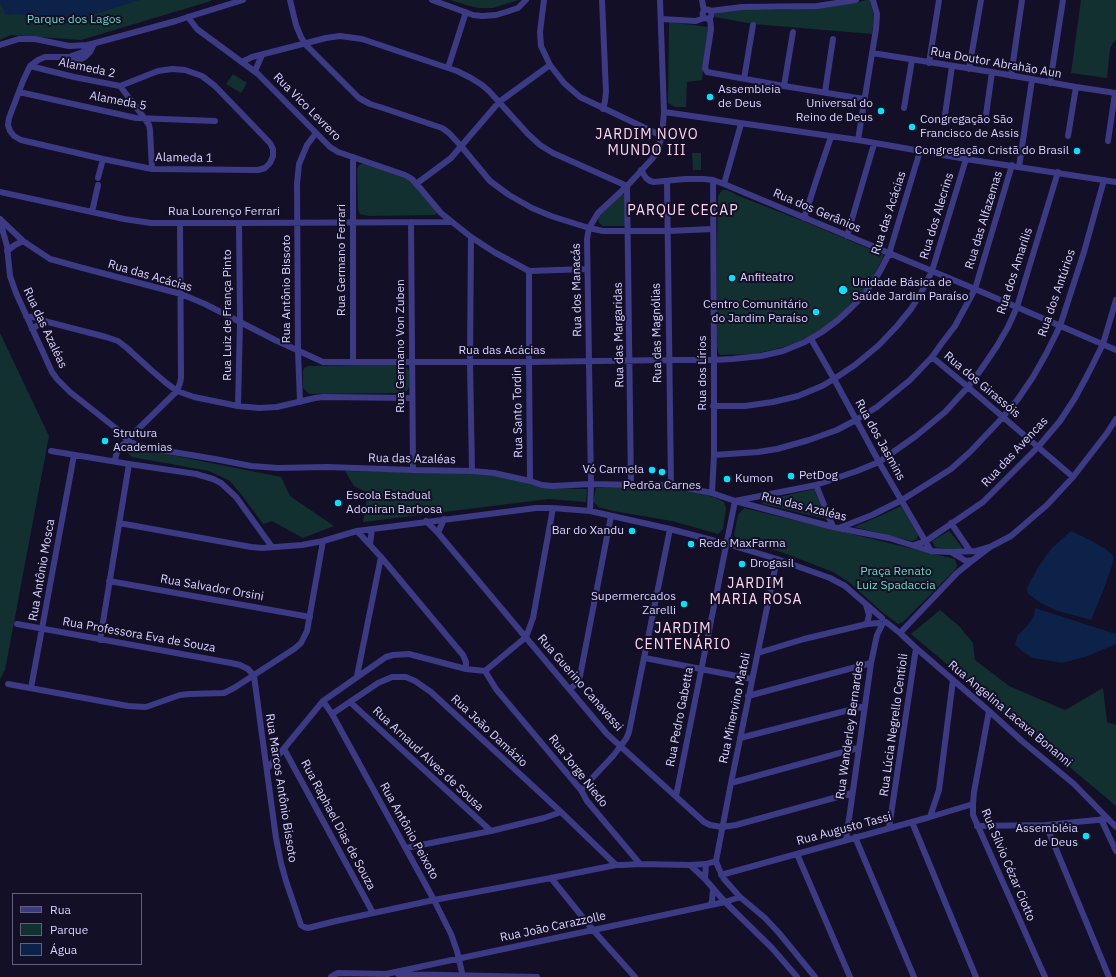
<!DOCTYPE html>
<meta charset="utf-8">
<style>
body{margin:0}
#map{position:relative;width:1116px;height:977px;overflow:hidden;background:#130f26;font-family:"IBM Plex Sans",sans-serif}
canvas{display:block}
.legend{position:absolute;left:12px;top:893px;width:130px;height:72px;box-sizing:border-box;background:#130f26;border:1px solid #625e7d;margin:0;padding:5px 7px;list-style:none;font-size:12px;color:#d9d4ff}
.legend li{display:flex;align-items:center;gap:8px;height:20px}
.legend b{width:20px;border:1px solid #625e7d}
</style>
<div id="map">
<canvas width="1116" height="977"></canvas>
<ul class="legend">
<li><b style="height:5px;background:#3d3a85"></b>Rua</li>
<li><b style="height:11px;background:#12302f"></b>Parque</li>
<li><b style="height:11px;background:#0c2248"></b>Água</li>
</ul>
</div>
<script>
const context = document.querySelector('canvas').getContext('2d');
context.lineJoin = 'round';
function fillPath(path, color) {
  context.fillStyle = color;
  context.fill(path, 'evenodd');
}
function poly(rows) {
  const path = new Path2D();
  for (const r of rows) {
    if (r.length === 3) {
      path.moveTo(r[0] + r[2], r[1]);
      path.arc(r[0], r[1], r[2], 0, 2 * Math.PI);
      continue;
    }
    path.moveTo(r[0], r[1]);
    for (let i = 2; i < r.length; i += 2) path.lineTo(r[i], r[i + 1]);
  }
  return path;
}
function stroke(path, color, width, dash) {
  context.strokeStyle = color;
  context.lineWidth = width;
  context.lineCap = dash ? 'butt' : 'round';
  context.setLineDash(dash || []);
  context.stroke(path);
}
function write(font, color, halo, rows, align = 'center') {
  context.font = font + ' "IBM Plex Sans",sans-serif';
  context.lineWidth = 4;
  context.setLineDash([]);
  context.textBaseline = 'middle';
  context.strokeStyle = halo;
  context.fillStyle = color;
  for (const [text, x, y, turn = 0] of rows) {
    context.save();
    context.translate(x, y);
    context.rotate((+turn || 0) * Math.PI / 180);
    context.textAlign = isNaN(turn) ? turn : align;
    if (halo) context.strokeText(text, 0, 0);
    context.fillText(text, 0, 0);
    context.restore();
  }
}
const green = poly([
 [0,0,211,0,211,1,81,40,11,35,0,40],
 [450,0,519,0,493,8,478,8,466,5],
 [866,0,870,0,874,15,872,34,753,24,715,17,715,11,742,9,781,10,821,7,855,3],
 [1081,0,1116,0,1116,40,1115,40,1110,48,1107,78,1071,73],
 [669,22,709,27,702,80,687,82,686,107,675,107,668,103],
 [233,74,247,83,241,93,226,84],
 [692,153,701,153,701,170,693,170],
 [362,164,366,164,410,180,436,209,437,213,435,215,369,216,360,214,358,210,357,169,359,165],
 [722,190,727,190,739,196,808,223,884,255,876,272,866,288,855,301,822,332,784,347,754,354,720,355,718,352,717,346,717,246,718,196],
 [621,194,625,195,626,225,624,226,603,226,599,223,598,217],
 [0,333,49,436,5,670,0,679],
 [401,364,406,367,409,371,409,387,406,392,401,393,311,394,308,393,303,388,303,371,304,368,308,366],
 [131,447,281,477,290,496,334,526,303,538,272,521,263,524,244,498,230,481,209,471,132,457,125,450],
 [345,471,494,474,544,488,587,489,586,502,549,499,363,522,368,493,354,486],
 [630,486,655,486,682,490,714,497,724,502,726,508,723,529,718,534,672,521,613,511,598,507,593,501,596,488],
 [814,489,826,519,763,504,762,501],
 [901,506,918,535,917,539,912,541,854,527,880,516],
 [744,508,955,559,957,566,954,571,903,622,898,624,882,612,849,582,833,572,784,553,737,539,734,535,738,515],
 [949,531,955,538,963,549,959,551,935,547,932,541],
 [940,610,959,626,973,643,975,660,1009,686,1065,710,1103,688,1107,722,1116,725,1116,806,911,634]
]);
const water = poly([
 [0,0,139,0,62,25,36,16,16,14,6,15,0,3],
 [1071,531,1092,541,1107,550,1114,557,1112,566,1103,591,1091,620,1055,610,1041,603,1028,594,1027,589,1031,580,1040,564,1052,548],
 [1035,608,1116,634,1116,644,1085,657,1062,663,1033,658,1023,652,1015,644,1018,635,1028,625,1034,616]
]);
const minor = poly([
 [290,0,296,25,301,37,305,44,359,98,370,104,383,108,442,128,449,133,461,146,490,181,509,195,532,208,551,216,589,228,603,231,668,231,713,229],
 [432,0,473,15,482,16,496,15,506,12,518,8,526,0],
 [544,0,540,32,541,46,550,65,564,83,580,97,662,136],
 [602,0,606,92,605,101,603,109],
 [702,0,704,11],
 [707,14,4.5],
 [710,11,742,7,817,6,856,0],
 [188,17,197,29,258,74,330,147,338,152,405,175,412,179,420,188,441,213,471,237,494,252,529,271,587,269],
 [710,18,711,29,705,68,707,72,784,86,864,99],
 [661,19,696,21,704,18],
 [94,44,90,52,85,57,81,59,75,59,69,57,45,57,38,60,30,66,23,81,9,118,8,125,10,131,14,136,21,140,103,159,152,169,258,170,265,168,270,163,273,156,273,149,270,143,215,86,202,76,185,70,172,69,158,71,120,86],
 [0,45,19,39,35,39,69,46,88,45,176,21,188,17,243,0],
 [872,53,992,72,1076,87,1116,93],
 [69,57,83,52,88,45],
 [242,62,252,57,326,38,340,36,362,39,457,71,471,78,482,85,489,91,528,134,540,145,553,153,627,186,631,485],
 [929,63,939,0],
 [30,66,74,77,120,86,145,119,149,125,150,130,152,169],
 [448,68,466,12],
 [969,69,981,0],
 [255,71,262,55],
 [1011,76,1022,0],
 [744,79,753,25],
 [1050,83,1063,0],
 [784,86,793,32],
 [19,92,136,118,215,121],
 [825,92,833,39],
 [904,108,912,60],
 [664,112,858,140,966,159,1116,182],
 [945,115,952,66],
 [985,122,992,72],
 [1068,136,1076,87],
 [858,140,876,29,877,14,873,0],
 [1108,141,1115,93],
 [353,157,353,362],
 [1019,167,1032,80],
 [641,170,646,178,650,181,654,182,685,179,704,179,713,180,724,184,975,289,1116,350],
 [98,178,103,159],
 [667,181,671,485],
 [416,184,451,158,499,102,550,65],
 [724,184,741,124],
 [0,192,124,219,151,223,239,223,451,222],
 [92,212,98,185],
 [804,218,819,172,831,137],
 [0,219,23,241,50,259,79,267,181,294,205,304,275,340,323,362,529,362,669,360,714,360,732,359,761,356,783,351,805,342,822,332,838,320,850,309,864,295,879,273,889,254,920,151],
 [0,221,7,246,10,276,16,293,52,372,57,379,70,392,118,430,127,440,137,445,155,449,215,459,251,466,278,468,327,467,413,470,472,471,494,473,530,481,542,485,552,486,591,484,643,485,649,484,676,486,712,493,735,501,833,527,889,538,931,551,951,552,976,551,990,547],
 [411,222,413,470],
 [847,236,874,144],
 [471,237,470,362,472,471],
 [7,251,15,245,23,241],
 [529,271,529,362,530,481],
 [26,316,38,318,48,322,106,337,118,341,127,348,150,369,165,382,177,391,194,397,238,406,259,408,277,407,315,398,323,397,412,398],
 [32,329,44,321],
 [811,339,834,379,879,462,931,551],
 [932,357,968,387,1073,477],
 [300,402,298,351,297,184,299,164,307,145,316,133],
 [238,406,240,322,239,223],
 [713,406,745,406,773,402,798,396,822,386,834,379,855,365,879,345,897,326,911,309,921,293,932,271,966,159],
 [51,451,129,464,196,474,213,479,221,483,236,497,272,547],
 [714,455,758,452,777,449,809,440,837,430,856,420,877,407,910,380,932,357,942,343,955,326,975,289,1012,165],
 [115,461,116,455,118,451,127,440,177,391,180,383,181,378,180,223],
 [816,485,833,527],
 [712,493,714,455,714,360,713,180],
 [590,511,591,484,587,239,589,228,598,213,627,186,652,159,657,152,662,136,664,112,660,0],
 [426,521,438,533,607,734,704,822,710,825,722,827,736,825,852,793],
 [119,523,251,547,262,548,302,545,323,541,357,531,536,508,553,508,590,511,670,529,727,544,777,559,830,578,845,586,882,618],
 [951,523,970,551],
 [839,528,872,515,902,500,929,483,951,469,970,452,1003,417,1018,399,1033,377,1046,354,1060,326,1084,252,1104,180],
 [357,531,381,557,463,655,466,662,466,669],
 [438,533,444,519],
 [370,544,372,529],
 [914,545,926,541,983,502,1038,447,1060,421,1075,398,1088,374,1103,344,1116,300],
 [951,552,966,561,973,560,990,547,1011,536,1047,505,1073,477,1107,433,1116,419],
 [109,581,310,617],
 [866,605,869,615,867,624],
 [886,622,900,633,916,648,989,711,1022,741,1074,784,1116,827],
 [17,624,231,663,240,665,248,669,254,676],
 [900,633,957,573,973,560],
 [100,640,129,464],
 [758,653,804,639,867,624,879,623],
 [645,658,752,679],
 [485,671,496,689,581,790,587,801,640,864],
 [485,671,526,637,529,629,533,618,553,508],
 [254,676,276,838,281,863,286,881,301,925,304,927,308,928,336,921,434,900,551,878,616,865,623,865,640,864,690,865,706,864],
 [357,676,381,557],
 [8,684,128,706,146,707,180,695,190,694,224,693,234,688,294,649,301,643,307,631,323,541],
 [31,688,74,455],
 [570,689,576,684,580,676,611,516],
 [748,696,871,663],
 [323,701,332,714,434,900,451,934,457,951,463,977],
 [350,702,491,831],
 [989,711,974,792,973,804,973,815,1045,977],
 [332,714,378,683,392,677,406,677,415,681,431,692,561,812,616,865],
 [740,738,865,706],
 [284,749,373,913],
 [267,769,323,701,386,657,393,655,409,654,466,669,485,671],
 [731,783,858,748],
 [581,790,613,756,626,739,629,732,670,529],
 [676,796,735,501,816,485,857,471,879,462,916,436,945,412,968,387,980,371,997,346,1008,327,1017,307,1058,172],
 [930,817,939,790,953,680],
 [1101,819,1116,851],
 [912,822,976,977],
 [1046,825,1109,977],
 [977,826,1046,825,1107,819],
 [889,828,916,648],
 [855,837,914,977],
 [846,840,871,663,877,635,882,625],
 [406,848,491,831,544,818,561,812],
 [797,854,850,977],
 [716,861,731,783,777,559],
 [690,865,705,879,725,902,772,948,797,977],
 [721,875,930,817,973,804],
 [551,878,593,930,635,977],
 [705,879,706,864,716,861,719,869,724,879,740,897,765,918,779,933,815,977],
 [710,905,712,901,713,889],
 [386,974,725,902,740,897],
 [398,974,537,977],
 [331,977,334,975,338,973,388,974]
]);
const markers = [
 [710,97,4,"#00e5ff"],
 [881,111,4,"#00e5ff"],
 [912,127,4,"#00e5ff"],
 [1077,151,4,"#00e5ff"],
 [732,278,4,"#00e5ff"],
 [843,290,5,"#00e5ff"],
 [816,312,4,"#00e5ff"],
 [105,441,4,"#00e5ff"],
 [652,470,4,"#00e5ff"],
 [662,472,4,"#00e5ff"],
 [791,476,4,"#00e5ff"],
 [727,479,4,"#00e5ff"],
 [338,503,4,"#00e5ff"],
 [632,531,4,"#00e5ff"],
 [691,544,4,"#00e5ff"],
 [742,564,4,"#00e5ff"],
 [684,604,4,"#00e5ff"],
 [1086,836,4,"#00e5ff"]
];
const parkNames = [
 ["Parque dos Lagos",74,20],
 ["Praça Renato",896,572],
 ["Luiz Spadaccia",896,586]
];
const streetNames = [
 ["Rua Doutor Abrahão Aun",996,63,10],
 ["Alameda 2",87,68,12],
 ["Alameda 5",118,101,11],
 ["Rua Vico Levrero",307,107,45],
 ["Alameda 1",184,158,1],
 ["Rua dos Gerânios",817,211,23],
 ["Rua Lourenço Ferrari",224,212],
 ["Rua das Acácias",889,213,-72],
 ["Rua dos Alecrins",937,216,-73],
 ["Rua das Alfazemas",984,220,-73],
 ["Rua Germano Ferrari",342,260,-90],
 ["Rua dos Amarílis",1015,271,-72],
 ["Rua das Acácias",150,276,16],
 ["Rua Antônio Bissoto",287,289,-90],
 ["Rua dos Manacás",577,290,-91],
 ["Rua dos Antúrios",1057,293,-71],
 ["Rua Luiz de França Pinto",228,315,-90],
 ["Rua das Azaléas",45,328,65],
 ["Rua das Magnólias",657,333,-91],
 ["Rua das Margaridas",619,335,-91],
 ["Rua Germano Von Zuben",401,346,-90],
 ["Rua das Acácias",502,351],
 ["Rua dos Lírios",703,373,-90],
 ["Rua dos Girassóis",982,385,40],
 ["Rua Santo Tordin",518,412,-91],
 ["Rua dos Jasmins",880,440,61],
 ["Rua das Avencas",1015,452,-47],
 ["Rua das Azaléas",412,459,1],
 ["Rua das Azaléas",804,507,14],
 ["Rua Antônio Mosca",42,570,-80],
 ["Rua Salvador Orsini",212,588,10],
 ["Rua Professora Eva de Souza",139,635,10],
 ["Rua Guerino Canavassi",580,683,49],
 ["Rua Minervino Matoli",735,708,-78],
 ["Rua Angelina Lacava Bonanni",1010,714,40],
 ["Rua Pedro Gabetta",680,717,-79],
 ["Rua Lúcia Negrello Centioli",894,725,-82],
 ["Rua Wanderley Bernardes",850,730,-82],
 ["Rua João Damázio",489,731,43],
 ["Rua Arnaud Alves de Sousa",428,759,43],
 ["Rua Jorge Niedo",578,771,52],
 ["Rua Marcos Antônio Bissoto",281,788,81],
 ["Rua Raphael Dias de Souza",338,825,62],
 ["Rua Augusto Tassi",844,829,-15],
 ["Rua Antônio Peixoto",409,831,61],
 ["Rua Sílvio Cézar Ciotto",1008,865,67],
 ["Rua João Carazzolle",553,927,-12]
];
const poiNames = [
 ["Assembleia",718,90],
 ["de Deus",718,104],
 ["Universal do",873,104,"right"],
 ["Reino de Deus",873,118,"right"],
 ["Congregação São",920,120],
 ["Francisco de Assis",920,134],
 ["Congregação Cristã do Brasil",1069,151,"right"],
 ["Anfiteatro",740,278],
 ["Unidade Básica de",852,283],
 ["Saúde Jardim Paraíso",852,297],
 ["Centro Comunitário",808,305,"right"],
 ["do Jardim Paraíso",808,319,"right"],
 ["Strutura",113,434],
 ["Academias",113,448],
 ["Vó Carmela",644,470,"right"],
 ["PetDog",799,476],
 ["Kumon",735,479],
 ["Pedrõa Carnes",662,486,"center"],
 ["Escola Estadual",346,496],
 ["Adoniran Barbosa",346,510],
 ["Bar do Xandu",624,531,"right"],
 ["Rede MaxFarma",699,544],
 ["Drogasil",750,564],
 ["Supermercados",676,597,"right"],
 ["Zarelli",676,611,"right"],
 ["Assembléia",1078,829,"right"],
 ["de Deus",1078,843,"right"]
];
const quarterNames = [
 ["JARDIM NOVO",647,135],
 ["MUNDO III",647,151],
 ["PARQUE CECAP",683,211],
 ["JARDIM",756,584],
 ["MARIA ROSA",756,600],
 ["JARDIM",683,629],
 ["CENTENÁRIO",683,645]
];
fillPath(green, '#12302f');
fillPath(water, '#0c2248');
stroke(minor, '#3d3a85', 6);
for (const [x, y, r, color] of markers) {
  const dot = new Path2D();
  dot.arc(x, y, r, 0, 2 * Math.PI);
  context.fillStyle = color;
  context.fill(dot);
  stroke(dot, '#130f26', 1.5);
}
write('12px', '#5fe0c0', '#130f26', parkNames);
write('12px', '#d9d4ff', '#130f26', streetNames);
write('12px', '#d9d4ff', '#130f26', poiNames, 'left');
context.letterSpacing = '1px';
write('14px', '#ffd6f0', '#130f26', quarterNames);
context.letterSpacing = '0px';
</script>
